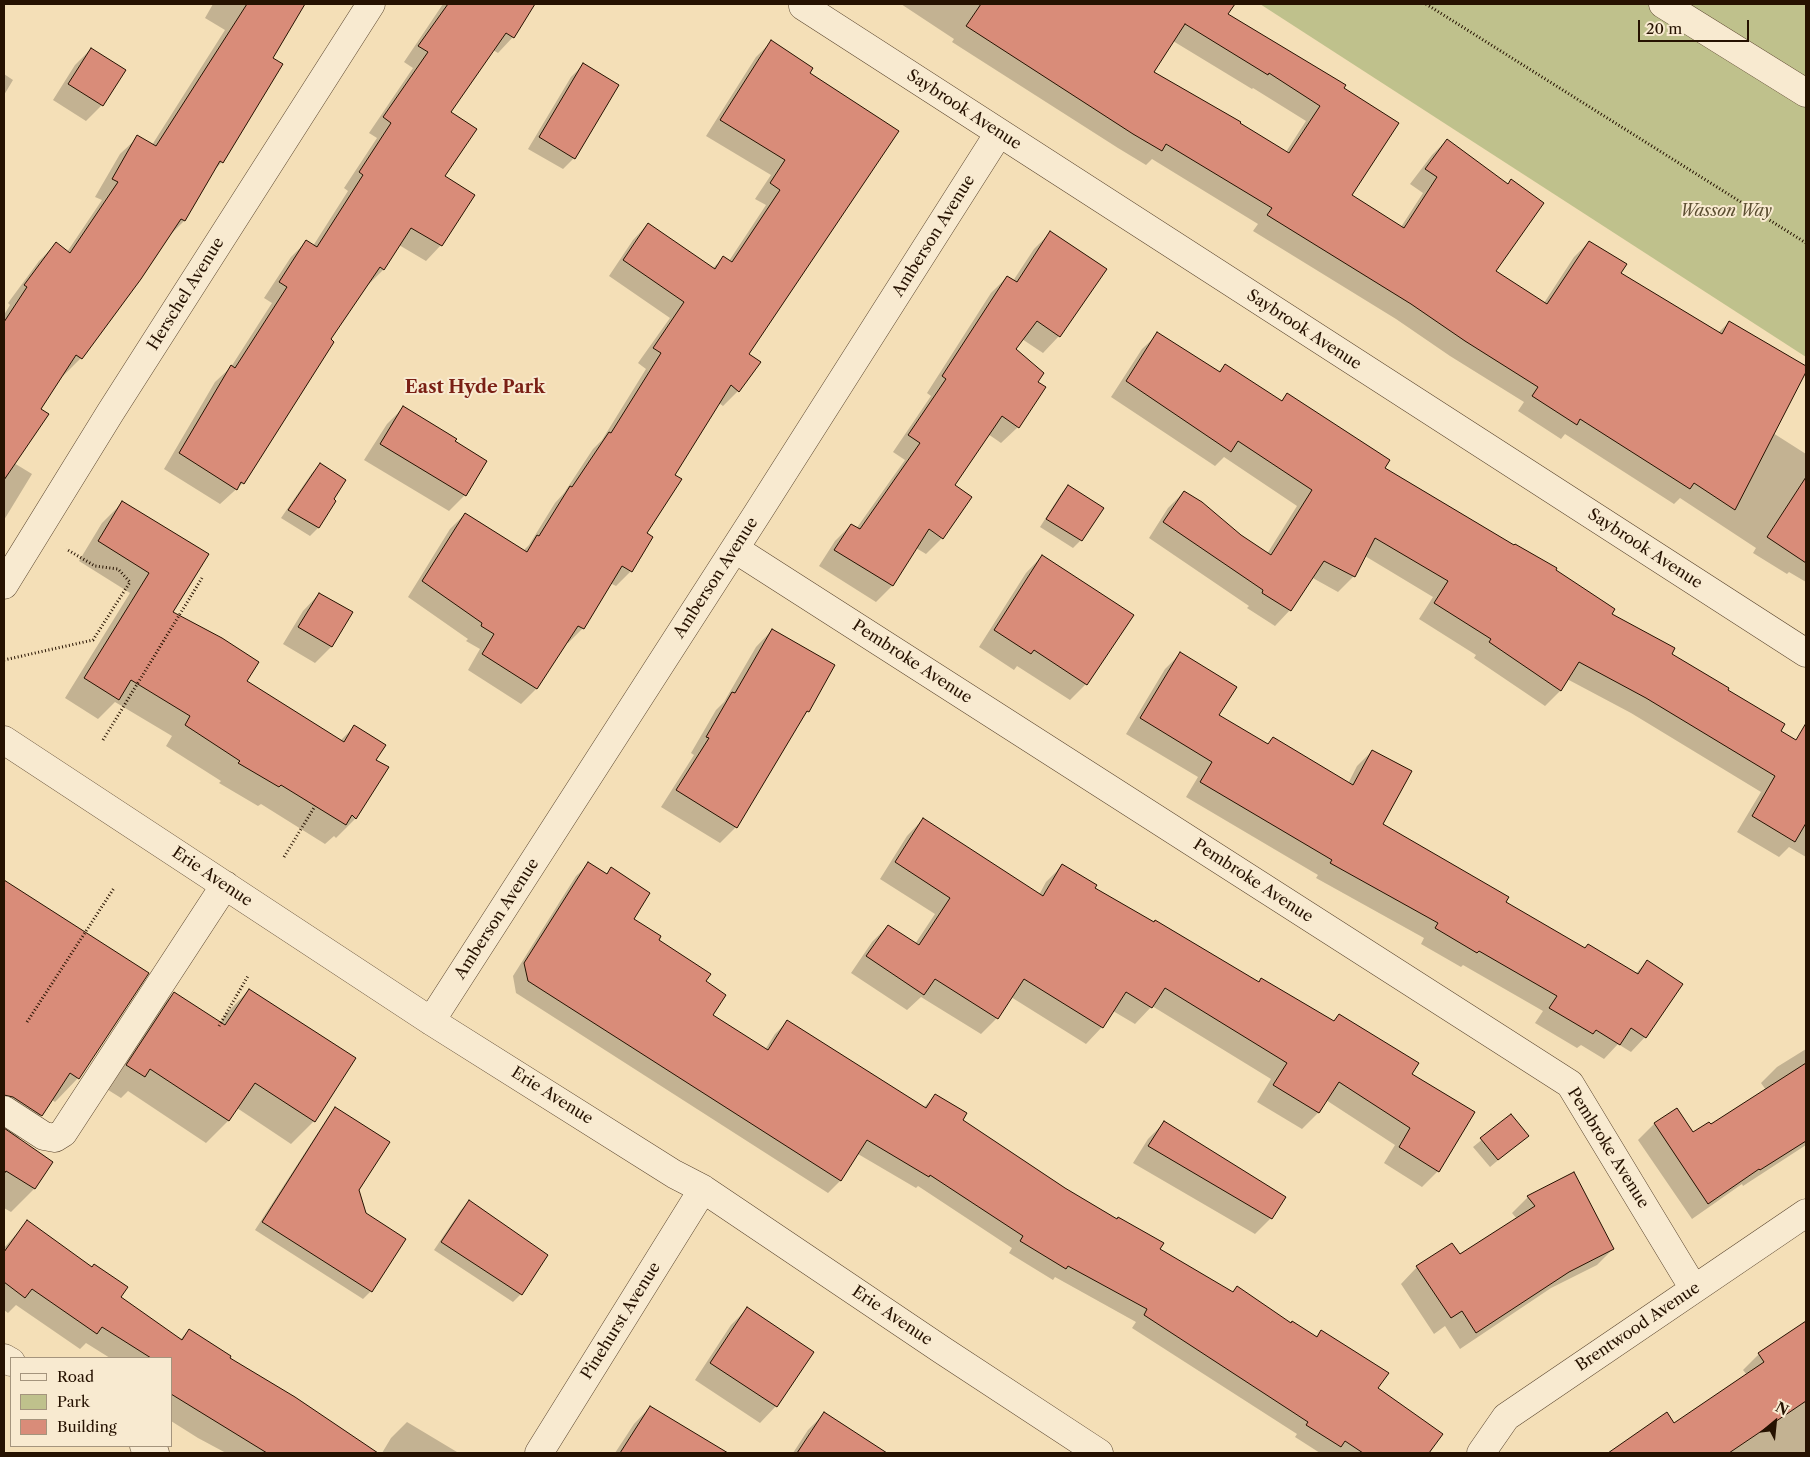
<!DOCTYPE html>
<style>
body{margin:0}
#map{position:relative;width:1810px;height:1457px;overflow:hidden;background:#f4dfb7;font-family:"Libre Caslon Text",serif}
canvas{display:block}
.frame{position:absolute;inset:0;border:5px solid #261201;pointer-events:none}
.legend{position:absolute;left:10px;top:1357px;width:162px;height:90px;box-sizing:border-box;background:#f8ead0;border:1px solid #a4947d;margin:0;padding:6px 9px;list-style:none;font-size:15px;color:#261201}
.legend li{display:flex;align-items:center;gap:10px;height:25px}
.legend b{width:25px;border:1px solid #a4947d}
.north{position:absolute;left:1750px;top:1397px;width:50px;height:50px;-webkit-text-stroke:4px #f8ead0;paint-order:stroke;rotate:28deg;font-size:14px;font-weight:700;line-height:20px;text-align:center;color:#261201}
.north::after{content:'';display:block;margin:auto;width:18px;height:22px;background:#261201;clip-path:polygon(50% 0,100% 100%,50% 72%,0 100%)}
.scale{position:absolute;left:1638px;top:20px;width:111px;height:22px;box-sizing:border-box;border:2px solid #261201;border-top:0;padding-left:6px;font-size:15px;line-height:18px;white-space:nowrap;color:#261201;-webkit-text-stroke:4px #f8ead0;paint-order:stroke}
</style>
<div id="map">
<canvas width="1810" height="1457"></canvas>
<div class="frame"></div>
<ul class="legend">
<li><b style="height:6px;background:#f8ead0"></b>Road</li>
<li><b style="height:14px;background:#bfc18c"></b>Park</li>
<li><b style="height:14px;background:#d98c79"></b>Building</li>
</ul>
<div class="north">N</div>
<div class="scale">20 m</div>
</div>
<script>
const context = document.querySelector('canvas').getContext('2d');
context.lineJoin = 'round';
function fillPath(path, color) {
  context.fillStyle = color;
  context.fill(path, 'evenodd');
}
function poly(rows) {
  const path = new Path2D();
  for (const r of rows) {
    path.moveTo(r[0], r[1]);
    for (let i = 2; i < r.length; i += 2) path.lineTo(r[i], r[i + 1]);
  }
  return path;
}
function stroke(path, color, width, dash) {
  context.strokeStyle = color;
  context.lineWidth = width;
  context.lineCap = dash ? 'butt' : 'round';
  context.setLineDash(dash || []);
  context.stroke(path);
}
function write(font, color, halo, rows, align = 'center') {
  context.font = font + ' "Libre Caslon Text",serif';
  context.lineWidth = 4;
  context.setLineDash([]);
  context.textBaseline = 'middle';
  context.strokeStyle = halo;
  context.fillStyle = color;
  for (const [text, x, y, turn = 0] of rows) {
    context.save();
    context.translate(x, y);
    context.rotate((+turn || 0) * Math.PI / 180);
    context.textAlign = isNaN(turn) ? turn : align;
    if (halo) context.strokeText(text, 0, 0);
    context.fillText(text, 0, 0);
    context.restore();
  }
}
const green = poly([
 [1260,4,1806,4,1806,357]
]);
const shadow = poly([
 [213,4,304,4,272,58,222,162,212,172,184,221,167,238,81,358,63,376,62,375,39,409,14,463,32,474,4,520,4,315,10,305,8,303,39,261,56,244,67,252,102,200,95,197,120,154,138,137,152,145,225,30,205,18],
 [443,4,533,4,513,37,498,53,493,50,449,112,443,176,441,245,426,261,399,245,384,269,368,285,367,284,329,340,243,483,220,504,164,469,215,382,231,367,272,303,264,298,291,257,306,242,313,246,348,191,344,188,377,138,369,133,413,68,404,62],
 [901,4,1071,4,1109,29,1125,4,1208,4,1344,85,1342,89,1350,195,1401,227,1423,193,1410,184,1432,155,1447,140,1507,185,1511,181,1494,272,1544,303,1574,257,1589,242,1620,274,1718,333,1729,322,1806,367,1773,433,1806,454,1806,582,1789,572,1787,574,1753,553,1756,548,1680,498,1674,504,1565,434,1561,439,1518,411,1524,402,1450,356,1396,319,1253,231,1258,224,1152,159,1146,165,1118,148,952,42,954,39],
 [1173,41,1252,89,1253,88,1306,121,1286,152,1153,72],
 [771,42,809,73,738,391,723,406,719,403,673,475,645,533,631,571,616,586,610,583,583,628,568,643,566,642,536,689,521,704,468,670,480,649,466,641,468,639,408,597,450,529,465,514,523,551,529,545,555,503,564,493,593,449,602,440,646,369,638,363,670,318,609,276,633,240,648,224,712,269,723,258,729,261,766,205,755,199,771,175,706,136,756,57],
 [91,49,102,105,86,121,53,100,75,65],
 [583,65,574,158,563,169,528,149,571,77],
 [4,74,13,80,4,95],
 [1050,233,1059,336,1043,353,1022,339,1014,349,1036,382,1018,427,1001,443,988,434,953,485,942,538,926,554,916,548,892,586,876,602,819,566,835,541,851,525,856,529,905,460,893,452,931,396,927,393,991,293,1007,277,1013,281,1034,249],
 [1158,334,1218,372,1225,366,1280,402,1287,395,1384,468,1554,571,1610,614,1726,690,1779,732,1806,747,1806,857,1789,847,1779,857,1737,832,1761,792,1631,713,1567,679,1560,691,1545,706,1474,658,1476,655,1419,619,1433,597,1365,556,1354,576,1338,592,1311,577,1290,610,1275,626,1247,608,1249,606,1149,538,1168,508,1184,492,1240,536,1267,554,1297,506,1224,457,1215,466,1111,397,1142,349],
 [403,408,453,441,465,495,449,511,364,460,387,424],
 [320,465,332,500,334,501,318,528,310,536,281,518,312,473],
 [1068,486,1081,540,1073,548,1040,527,1061,494],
 [122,503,171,613,246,681,340,741,354,727,375,760,356,818,336,838,334,836,325,844,261,804,258,806,219,783,221,781,166,746,172,736,115,702,98,719,65,698,130,593,79,561,102,523],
 [1042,556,1086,684,1070,700,1017,666,1014,670,979,647,1026,573],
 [319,594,351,613,331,647,315,663,283,644,303,611],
 [772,630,834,665,808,711,803,716,736,827,720,843,661,807,694,755,691,753,716,710,724,702,756,647],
 [1180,654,1218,715,1267,745,1273,739,1348,784,1357,766,1372,751,1382,825,1505,903,1585,949,1635,974,1647,962,1645,1037,1631,1052,1618,1044,1604,1059,1581,1045,1577,1048,1535,1023,1543,1011,1463,965,1461,967,1421,944,1424,938,1316,878,1318,875,1186,797,1198,777,1126,734,1165,669],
 [923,819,1039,895,1046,882,1062,866,1094,888,1258,983,1261,979,1333,1022,1339,1015,1411,1074,1438,1171,1422,1187,1384,1163,1395,1145,1326,1100,1318,1113,1302,1129,1257,1102,1271,1079,1152,1006,1135,1024,1113,1011,1102,1027,1086,1044,1011,997,997,1018,981,1034,921,997,907,1010,851,973,872,942,888,926,915,944,935,914,880,879,907,836],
 [589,864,605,875,611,869,632,919,704,982,711,1016,765,1050,775,1034,787,1022,923,1108,935,1096,961,1120,1159,1250,1232,1293,1316,1337,1322,1332,1377,1389,1441,1434,1428,1453,1320,1453,1295,1437,1297,1434,1132,1328,1136,1322,1055,1277,1053,1280,1009,1253,1012,1248,918,1186,916,1188,858,1154,840,1181,828,1193,516,993,513,976,576,876],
 [4,881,147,973,78,1078,55,1102,51,1099,41,1115,17,1139,34,1189,11,1212,4,1208],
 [249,990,314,1121,291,1144,237,1108,228,1121,206,1143,128,1091,121,1098,105,1088,152,1016,174,993,220,1023,227,1013],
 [1806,1049,1806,1145,1743,1186,1742,1184,1692,1219,1638,1140,1654,1124,1677,1109,1693,1134,1710,1126,1766,1090,1761,1083,1777,1067],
 [335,1109,357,1190,371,1291,363,1299,255,1230,328,1117],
 [1511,1116,1527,1136,1490,1167,1473,1147],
 [1164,1123,1271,1218,1255,1234,1133,1163,1148,1139],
 [1528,1197,1613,1249,1597,1265,1551,1288,1460,1349,1445,1326,1434,1334,1401,1284,1417,1267,1459,1256,1517,1219,1512,1213],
 [469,1202,546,1255,521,1294,513,1302,434,1250,461,1210],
 [27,1222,119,1297,180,1340,189,1330,228,1358,295,1398,376,1453,226,1453,198,1438,171,1421,171,1358,110,1358,86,1343,80,1349,16,1305,8,1313,4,1310,4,1248],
 [747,1309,776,1406,760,1423,695,1380,731,1325],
 [1806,1323,1806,1453,1614,1453,1623,1445,1674,1424,1747,1375,1743,1370,1759,1354],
 [650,1407,725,1453,615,1453,634,1424],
 [824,1414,867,1444,881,1453,793,1453,808,1430],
 [407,1422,457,1452,457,1453,382,1453,391,1438]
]);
const building = poly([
 [247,4,305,4,273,58,283,64,223,163,220,161,185,221,181,219,141,279,82,359,76,355,41,409,49,414,4,480,4,322,27,287,24,285,56,242,70,253,118,182,112,179,137,135,156,146,247,4],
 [448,4,535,4,514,38,506,33,451,112,477,129,445,176,475,195,442,246,411,228,384,270,380,267,331,339,334,342,244,484,241,482,237,490,179,453,231,365,235,368,287,287,279,282,306,240,317,247,363,175,359,172,391,123,383,117,428,52,418,46,448,4],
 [981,4,1235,4,1228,14,1346,85,1344,88,1399,123,1352,195,1404,228,1437,177,1425,169,1447,139,1508,184,1511,179,1544,203,1496,271,1547,304,1589,241,1627,264,1621,273,1722,334,1729,321,1806,366,1806,372,1735,510,1694,483,1690,489,1580,419,1577,425,1532,396,1538,387,1465,341,1411,304,1267,215,1272,208,1166,144,1162,151,1133,134,966,26,981,4],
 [1185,24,1268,75,1269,73,1320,106,1289,153,1240,123,1241,122,1154,72,1185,24],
 [771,40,813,68,810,73,899,131,749,354,761,362,739,392,731,385,675,475,682,479,647,533,653,537,632,572,622,566,584,629,578,626,537,689,482,654,494,634,481,626,482,623,422,581,465,513,527,552,537,535,539,536,570,486,572,487,609,432,611,433,661,353,653,348,684,302,623,260,648,223,715,269,723,256,732,262,780,190,770,183,785,160,720,120,771,40],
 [91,48,126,70,103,106,68,84,91,48],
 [583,63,619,85,575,159,539,137,583,63],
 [1050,231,1107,269,1060,337,1037,321,1016,349,1044,373,1038,382,1046,387,1019,428,1002,416,955,485,972,497,943,539,929,529,893,586,834,550,851,524,860,529,920,443,908,435,946,379,942,376,1007,276,1017,282,1050,231],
 [1157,332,1220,372,1225,364,1282,401,1287,393,1390,460,1385,468,1514,545,1515,544,1557,568,1556,570,1615,609,1612,614,1675,648,1672,654,1729,688,1728,690,1785,724,1781,731,1796,740,1806,723,1806,823,1795,842,1752,816,1775,776,1646,698,1579,662,1561,691,1489,642,1491,639,1434,603,1448,581,1375,538,1355,577,1324,561,1291,611,1262,593,1263,590,1163,522,1184,491,1202,502,1241,535,1271,555,1312,490,1238,441,1231,452,1126,381,1157,332],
 [403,406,457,439,455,441,487,461,466,496,380,444,403,406],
 [320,463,346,480,334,499,336,501,319,528,288,510,320,463],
 [1806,477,1806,563,1767,537,1806,477],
 [1068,485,1104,508,1082,541,1046,519,1068,485],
 [122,501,209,554,173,612,222,638,259,662,247,681,344,742,354,725,386,745,376,760,389,767,356,819,352,815,346,825,281,785,279,787,238,763,240,761,185,725,190,716,131,680,119,700,84,678,149,573,98,541,122,501],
 [1042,555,1134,615,1087,685,1034,650,1031,654,994,630,1042,555],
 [319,593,353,612,332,647,298,627,319,593],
 [772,629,835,665,809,712,807,711,737,828,676,790,709,738,706,737,732,692,735,693,772,629],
 [1180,652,1237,687,1219,715,1268,744,1273,737,1353,785,1372,750,1412,771,1383,824,1509,897,1506,902,1585,948,1588,944,1638,974,1647,960,1683,984,1646,1038,1631,1028,1620,1045,1596,1030,1593,1034,1549,1008,1557,996,1479,951,1477,953,1435,928,1438,923,1330,863,1332,860,1200,782,1212,762,1140,718,1180,652],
 [923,818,1043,896,1062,864,1097,885,1095,888,1154,922,1155,920,1259,982,1261,978,1334,1021,1339,1014,1419,1063,1412,1074,1475,1112,1439,1172,1399,1147,1410,1128,1339,1082,1319,1113,1273,1085,1287,1063,1165,988,1152,1008,1126,992,1103,1028,1024,979,998,1019,935,979,924,995,866,956,888,925,919,945,950,898,895,862,923,818],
 [588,862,607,874,611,867,650,893,634,919,661,936,659,940,711,974,706,981,726,995,713,1015,768,1050,787,1020,926,1108,935,1094,967,1113,963,1120,1065,1188,1117,1219,1118,1217,1164,1243,1160,1249,1233,1292,1237,1286,1291,1323,1292,1321,1317,1337,1321,1330,1389,1373,1378,1388,1443,1434,1429,1453,1363,1453,1345,1441,1341,1447,1306,1425,1308,1422,1144,1315,1147,1309,1068,1266,1066,1269,1020,1241,1023,1236,930,1175,929,1177,867,1140,841,1181,528,981,524,963,588,862],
 [4,880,149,973,79,1079,70,1073,42,1116,13,1097,4,1095,4,880],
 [249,989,356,1058,315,1122,255,1083,229,1121,150,1069,145,1077,126,1065,174,992,225,1025,249,989],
 [1806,1063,1806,1141,1760,1170,1759,1169,1708,1204,1654,1123,1677,1108,1693,1132,1709,1122,1711,1124,1806,1063],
 [335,1107,390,1142,359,1190,366,1213,406,1239,372,1292,262,1222,335,1107],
 [1511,1114,1529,1136,1498,1160,1480,1138,1511,1114],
 [1164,1121,1286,1197,1272,1219,1148,1146,1164,1121],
 [4,1128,53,1162,35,1189,6,1171,4,1174,4,1128],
 [1574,1172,1614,1249,1569,1272,1476,1333,1462,1311,1451,1318,1416,1266,1452,1243,1460,1254,1535,1206,1527,1196,1574,1172],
 [469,1200,548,1255,522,1295,441,1242,469,1200],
 [27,1220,92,1267,94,1264,128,1287,121,1297,182,1340,189,1329,231,1356,230,1358,295,1397,378,1453,267,1453,171,1394,171,1358,151,1358,102,1327,97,1334,32,1289,25,1298,4,1282,4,1252,27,1220],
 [747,1307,814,1352,777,1407,710,1363,747,1307],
 [1806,1321,1806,1401,1729,1453,1608,1453,1667,1412,1674,1423,1764,1362,1758,1353,1806,1321],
 [650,1406,728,1453,620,1453,650,1406],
 [824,1412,887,1453,797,1453,824,1412]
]);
const path = poly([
 [1426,4,1806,243],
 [4,660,93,640,130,582,118,569,95,566,66,549],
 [103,740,202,578],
 [284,857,315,806],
 [27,1022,114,888],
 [219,1026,248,976]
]);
const minor = poly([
 [1663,4,1806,93],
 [803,6,1806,653],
 [735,549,1570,1084,1694,1289],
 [4,585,110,413,371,4],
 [4,740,431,1021,674,1174,703,1189,942,1350,1099,1453],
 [431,1021,757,514,999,133],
 [4,1110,44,1136,55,1138,63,1133,225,885],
 [4,1358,11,1362],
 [144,1446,155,1453],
 [539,1453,703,1189],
 [1481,1453,1506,1417,1806,1213]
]);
const streetNames = [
 ["Saybrook Avenue",964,110,33],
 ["Amberson Avenue",934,236,-58],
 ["Herschel Avenue",186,294,-58],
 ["Saybrook Avenue",1304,330,33],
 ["Saybrook Avenue",1645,549,33],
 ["Amberson Avenue",716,578,-57],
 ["Pembroke Avenue",912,662,33],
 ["Erie Avenue",212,877,34],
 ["Pembroke Avenue",1253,881,33],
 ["Amberson Avenue",497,919,-57],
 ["Erie Avenue",552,1096,32],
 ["Pembroke Avenue",1608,1148,58],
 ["Erie Avenue",892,1316,34],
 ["Pinehurst Avenue",621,1321,-58],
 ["Brentwood Avenue",1638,1327,-34]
];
const parkNames = [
 ["Wasson Way",1726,211]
];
const neighbourhoodNames = [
 ["East Hyde Park",475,388]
];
fillPath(green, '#bfc18c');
fillPath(shadow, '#0003');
fillPath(building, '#d98c79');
stroke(building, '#261201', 1);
stroke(minor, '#5a452e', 29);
stroke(path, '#261201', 3, [1, 2.5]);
stroke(minor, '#f8ead0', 28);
write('16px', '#261201', '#f8ead0', streetNames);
write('italic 16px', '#5c4f32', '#f8ead0', parkNames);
write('bold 18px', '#7a1f14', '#f8ead0', neighbourhoodNames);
</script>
